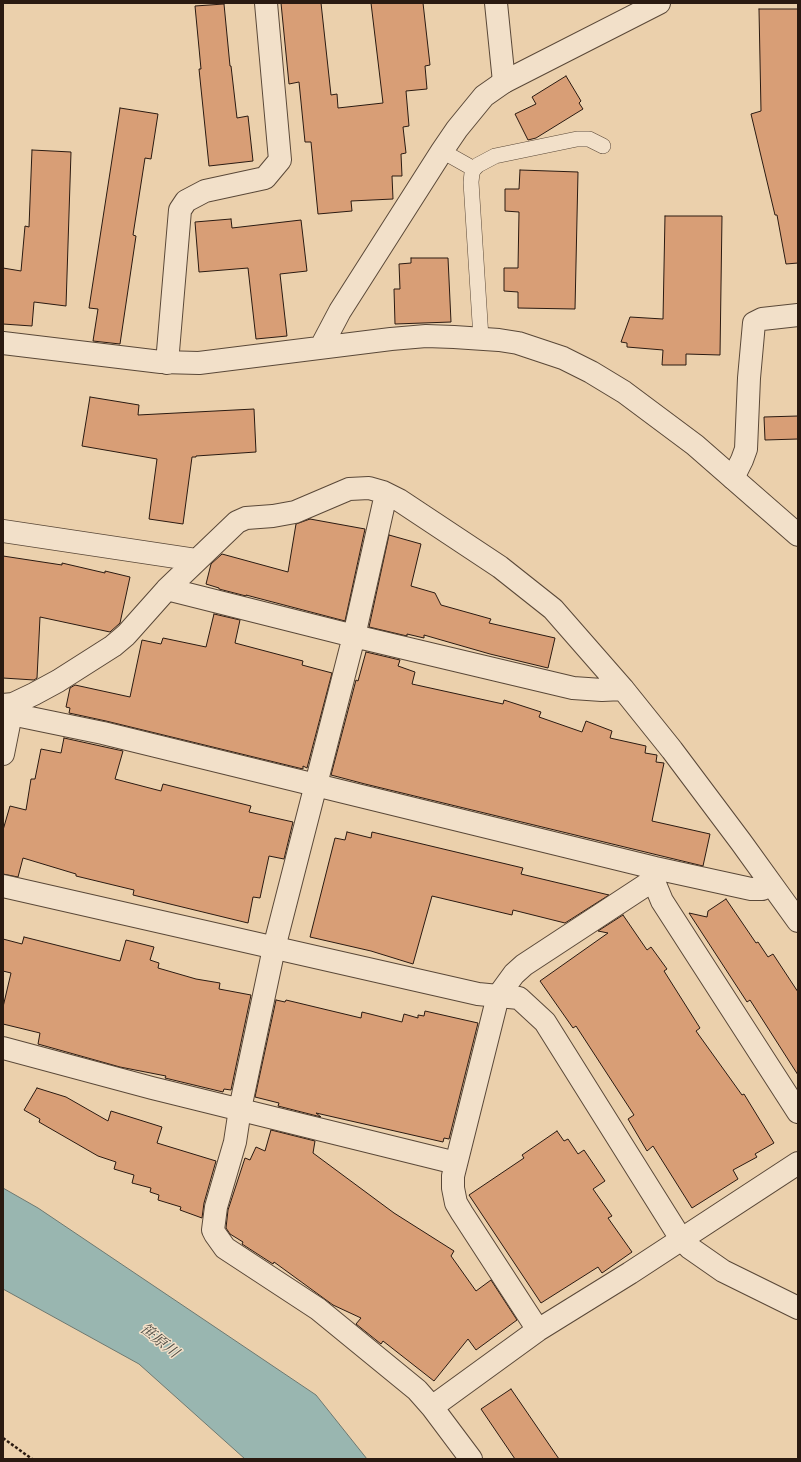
<!DOCTYPE html>
<meta charset="utf-8">
<style>
body{margin:0}
#map{position:relative;width:801px;height:1462px;overflow:hidden;background:#ebd0ac;font-family:"EB Garamond",serif}
canvas{display:block}
.frame{position:absolute;inset:0;border:4px solid #2a1a11;pointer-events:none}
</style>
<div id="map">
<canvas width="801" height="1462"></canvas>
<div class="frame"></div>
</div>
<script>
const context = document.querySelector('canvas').getContext('2d');
context.lineJoin = 'round';
function fillPath(path, color) {
  context.fillStyle = color;
  context.fill(path, 'evenodd');
}
function poly(rows) {
  const path = new Path2D();
  for (const r of rows) {
    path.moveTo(r[0], r[1]);
    for (let i = 2; i < r.length; i += 2) path.lineTo(r[i], r[i + 1]);
  }
  return path;
}
function stroke(path, color, width, dash) {
  context.strokeStyle = color;
  context.lineWidth = width;
  context.lineCap = dash ? 'butt' : 'round';
  context.setLineDash(dash || []);
  context.stroke(path);
}
function write(font, color, halo, rows, align = 'center') {
  context.font = font + ' "EB Garamond","Noto Serif JP",serif';
  context.lineWidth = 3;
  context.setLineDash([]);
  context.textBaseline = 'middle';
  context.strokeStyle = halo;
  context.fillStyle = color;
  for (const [text, x, y, turn = 0] of rows) {
    context.save();
    context.translate(x, y);
    context.rotate((+turn || 0) * Math.PI / 180);
    context.textAlign = isNaN(turn) ? turn : align;
    if (halo) context.strokeText(text, 0, 0);
    context.fillText(text, 0, 0);
    context.restore();
  }
}
const water = poly([
 [3,1188,38,1208,316,1395,367,1459,245,1459,139,1364,3,1289,3,1188]
]);
const building = poly([
 [281,3,321,3,331,95,337,94,338,108,383,103,371,3,423,3,430,65,425,66,427,89,406,91,409,126,403,127,406,153,401,154,402,176,392,176,393,199,351,201,352,211,318,214,311,142,305,142,299,82,289,84,281,3],
 [224,4,230,66,231,66,237,118,248,116,253,161,209,166,199,69,201,69,195,6,224,4],
 [759,9,798,9,798,263,786,264,777,215,775,215,751,114,761,111,759,9],
 [566,76,581,101,579,103,583,109,536,138,528,140,515,114,536,104,532,97,566,76],
 [120,108,158,114,151,159,145,158,133,235,136,236,120,344,93,341,98,309,89,308,120,108],
 [32,150,71,152,66,306,34,302,32,326,3,324,3,268,21,271,25,226,29,227,32,150],
 [520,170,578,172,575,309,518,308,518,292,504,291,504,268,518,268,519,212,505,211,505,189,519,189,520,170],
 [665,216,722,216,720,355,686,354,686,365,662,365,663,350,627,347,627,343,621,342,630,317,663,319,665,216],
 [231,219,232,228,301,220,307,271,280,274,287,336,256,339,248,268,199,272,195,222,231,219],
 [411,258,448,258,451,322,395,324,394,289,400,289,399,264,411,263,411,258],
 [90,397,139,405,138,415,254,409,256,452,196,456,196,457,192,457,183,524,149,519,157,459,82,446,90,397],
 [798,416,798,439,765,440,764,417,798,416],
 [310,519,365,529,345,621,246,595,246,596,219,589,219,588,206,584,211,564,222,554,288,572,296,524,310,519],
 [389,535,421,544,411,586,435,593,441,605,491,619,489,623,555,638,548,668,490,654,424,635,424,638,407,634,407,636,369,627,389,535],
 [3,556,62,565,62,563,105,573,105,571,130,577,120,623,110,632,40,617,37,678,34,680,3,678,3,556],
 [214,614,240,620,235,643,303,661,302,665,332,673,307,768,303,766,303,769,106,721,69,713,70,708,66,707,70,688,75,685,130,697,142,640,161,644,163,638,206,647,214,614],
 [366,652,400,660,398,666,415,672,412,684,503,704,504,700,541,712,539,717,582,732,586,721,612,731,610,738,646,746,645,753,657,755,656,762,664,763,652,821,710,834,703,866,365,784,331,775,356,680,358,681,366,652],
 [64,738,123,751,115,779,161,791,163,784,251,806,249,812,293,822,284,859,269,856,260,898,253,897,248,923,133,895,134,890,76,876,76,874,23,858,18,877,3,874,3,830,10,806,26,810,31,779,35,779,41,749,61,753,64,738],
 [347,832,371,838,372,832,523,868,521,874,609,895,565,923,513,910,512,915,432,896,413,964,371,951,310,937,335,838,345,840,347,832],
 [726,899,756,943,758,942,768,957,773,954,798,992,798,1075,750,1000,747,1002,689,913,707,917,708,911,726,899],
 [623,915,647,950,651,947,667,969,664,971,700,1028,696,1031,742,1095,744,1094,774,1143,755,1154,757,1157,733,1170,738,1179,692,1208,653,1146,647,1151,628,1119,634,1115,576,1026,573,1028,540,981,608,933,598,931,623,915],
 [24,937,120,961,126,940,154,947,150,960,159,963,158,968,196,979,220,983,219,989,251,995,231,1090,224,1089,223,1092,165,1078,166,1076,120,1067,38,1044,40,1033,3,1024,3,1007,11,973,3,971,3,939,22,944,24,937],
 [276,1000,285,1002,286,1000,361,1018,362,1012,402,1022,404,1014,418,1018,418,1015,424,1016,425,1011,478,1023,449,1139,444,1138,443,1142,316,1113,321,1117,278,1106,279,1103,255,1097,276,1000],
 [37,1088,66,1097,108,1121,111,1111,162,1127,157,1143,216,1161,204,1203,202,1218,180,1210,181,1207,158,1200,159,1195,150,1192,151,1188,132,1183,134,1175,114,1169,116,1162,98,1156,39,1122,40,1119,24,1110,37,1088],
 [271,1130,315,1141,313,1153,394,1213,454,1251,451,1256,476,1291,491,1280,517,1320,476,1350,468,1339,434,1381,383,1341,381,1344,356,1324,361,1318,333,1305,274,1262,273,1264,242,1244,243,1242,230,1234,226,1228,228,1210,245,1158,250,1160,256,1147,265,1151,271,1130],
 [557,1131,564,1141,568,1139,578,1154,584,1150,605,1181,593,1189,612,1216,608,1218,632,1252,602,1273,598,1267,541,1303,469,1195,524,1158,522,1155,557,1131],
 [511,1389,559,1459,515,1459,481,1409,511,1389]
]);
const path = poly([
 [3,1438,32,1459]
]);
const service = poly([
 [442,151,474,169],
 [481,338,471,182,472,173,474,169,478,165,495,156,577,139,589,139,603,146]
]);
const minor = poly([
 [496,3,504,82],
 [167,363,180,210,186,201,205,191,265,178,280,160,266,3],
 [733,478,742,460,746,449,749,378,754,323,762,319,798,315],
 [386,494,354,636,274,948,240,1109,235,1142,216,1207,213,1230,215,1234,225,1248,318,1309,417,1390,432,1407,471,1459],
 [3,531,196,560],
 [167,589,354,636,573,688,602,690,623,689],
 [3,705,13,704,34,694,58,681,113,646,126,635,167,589,237,522,246,518,273,516,295,512,349,489,369,488,383,492,399,500,500,567,553,609,623,689,672,750,741,842,798,921],
 [11,714,103,733,655,868,751,889,762,889,772,885],
 [3,754,13,704],
 [655,868,655,884,662,901,798,1112],
 [3,1048,152,1088,456,1163],
 [538,1330,462,1213,456,1203,453,1188,453,1176,498,996,514,974,524,965,655,879],
 [432,1407,538,1330,630,1273,798,1163]
]);
const tertiary = poly([
 [3,343,161,362,199,363,391,339,426,336,454,337,499,340,518,343,563,358,591,372,624,392,695,445,798,535],
 [321,347,340,311,442,151,457,129,484,96,504,82,659,3],
 [3,886,478,994,519,998,545,1022,681,1239,690,1248,723,1271,798,1308]
]);
const waterNames = [
 ["笹原川",159,1341,39]
];
fillPath(water, '#99b6b0');
stroke(water, '#6d7870', 1);
fillPath(building, '#d89e76');
stroke(building, '#2a1a11', 1);
stroke(service, '#5a4838', 16);
stroke(minor, '#5a4838', 24);
stroke(tertiary, '#5a4838', 24);
stroke(path, '#2a1a11', 2.5, [3, 2]);
stroke(service, '#f2e0c9', 15);
stroke(minor, '#f2e0c9', 22);
stroke(tertiary, '#f2e0c9', 22);
write('italic 15px', '#4b4941', '#f2e0c9', waterNames);
</script>
